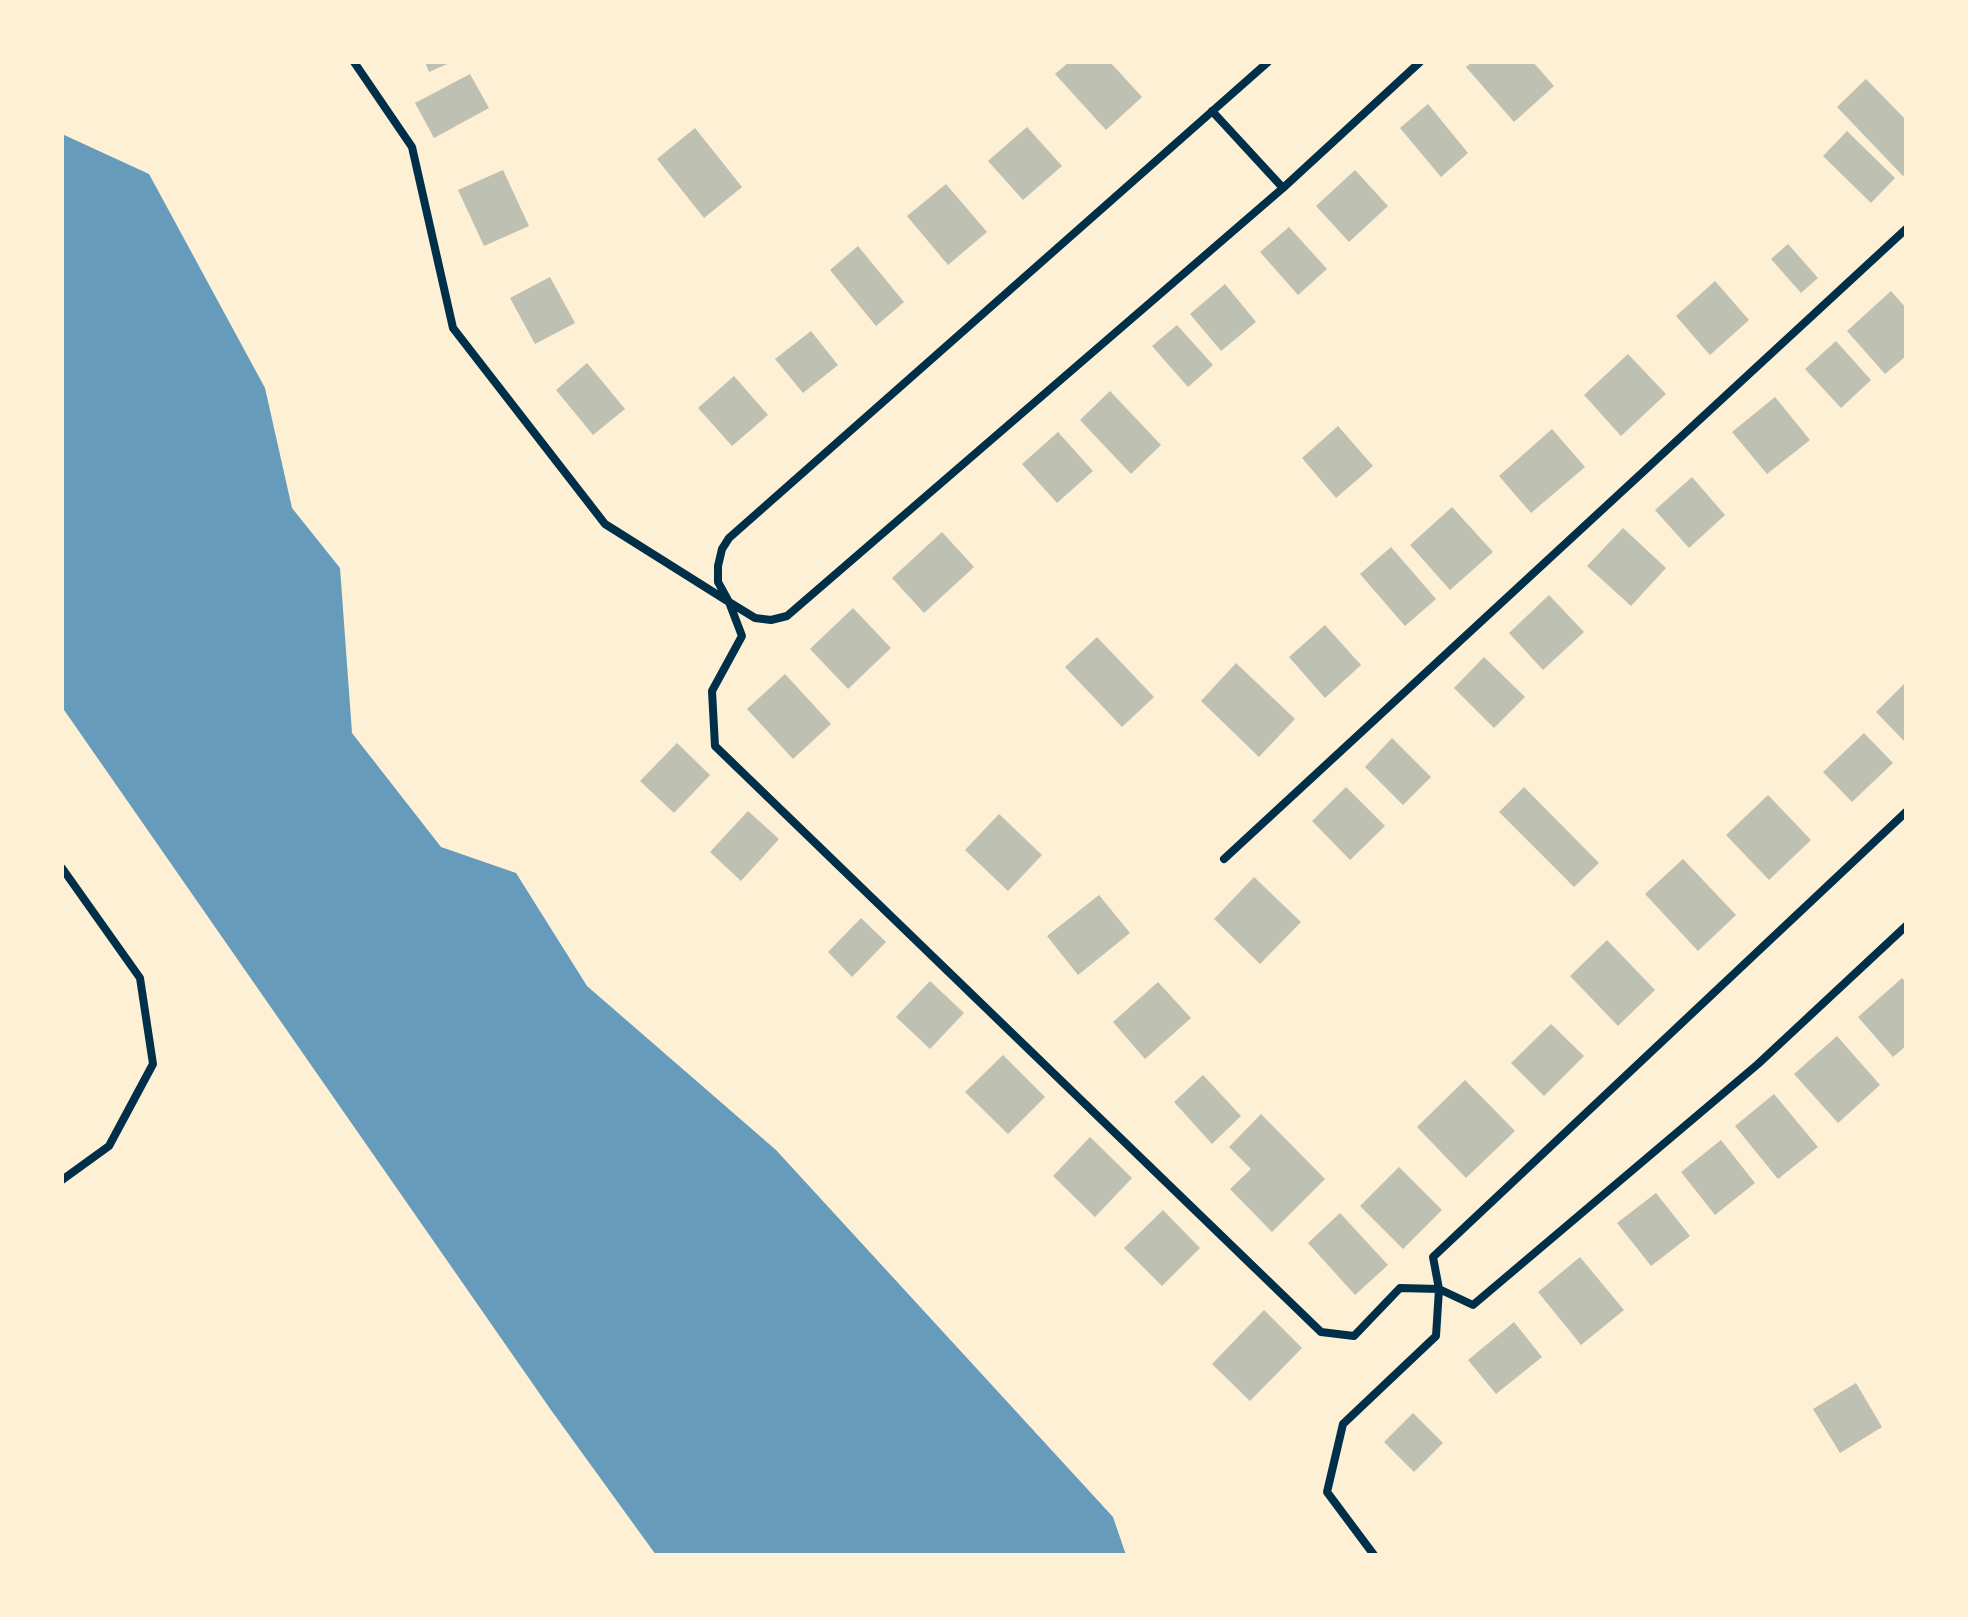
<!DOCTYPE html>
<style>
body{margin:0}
#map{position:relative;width:1968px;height:1617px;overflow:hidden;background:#fdf0d5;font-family:Inter,sans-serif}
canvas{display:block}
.frame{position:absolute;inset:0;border:64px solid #fdf0d5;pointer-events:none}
</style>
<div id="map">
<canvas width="1968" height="1617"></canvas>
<div class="frame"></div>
</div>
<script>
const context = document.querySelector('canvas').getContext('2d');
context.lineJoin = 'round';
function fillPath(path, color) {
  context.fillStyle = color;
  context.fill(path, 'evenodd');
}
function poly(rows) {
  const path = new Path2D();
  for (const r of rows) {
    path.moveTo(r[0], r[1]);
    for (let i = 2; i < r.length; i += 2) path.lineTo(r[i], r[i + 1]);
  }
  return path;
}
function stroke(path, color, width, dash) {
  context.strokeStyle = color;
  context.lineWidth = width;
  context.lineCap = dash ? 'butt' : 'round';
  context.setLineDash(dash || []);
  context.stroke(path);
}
const water = poly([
 [62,134,149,174,265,388,292,508,340,568,352,733,441,847,516,873,587,986,776,1150,1113,1517,1126,1555,656,1555,551,1410,62,707]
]);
const building = poly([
 [425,62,452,62,429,72],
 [1069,62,1110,62,1142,97,1106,130,1055,74],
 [1472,62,1533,62,1554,86,1514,122,1466,67],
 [470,74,489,108,434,138,415,103],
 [1866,79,1906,120,1906,173,1903,176,1837,107],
 [1428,104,1468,153,1441,177,1400,128],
 [1027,127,1062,166,1023,200,988,161],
 [695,128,742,187,704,218,657,159],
 [1847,131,1895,178,1871,203,1823,156],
 [503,170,529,226,484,246,458,190],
 [1355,170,1388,206,1349,242,1316,206],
 [946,184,987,232,948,265,907,216],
 [1289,227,1327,269,1298,295,1260,252],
 [1788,244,1818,278,1801,293,1771,259],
 [858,246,904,302,876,326,830,270],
 [550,277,575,323,535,344,510,298],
 [1715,281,1749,320,1710,355,1676,316],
 [1225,284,1256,322,1221,351,1190,314],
 [1891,291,1906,308,1906,356,1885,374,1847,331],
 [1177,325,1213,365,1188,387,1152,346],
 [811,331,838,365,803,393,775,359],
 [1836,341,1871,380,1841,408,1805,369],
 [1628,354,1666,394,1621,436,1584,395],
 [587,363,625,409,593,435,556,390],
 [734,376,768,415,732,446,698,408],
 [1110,391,1161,445,1131,474,1080,420],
 [1775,397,1810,440,1767,474,1732,432],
 [1338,426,1373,466,1336,498,1302,458],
 [1552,429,1585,467,1531,513,1499,476],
 [1058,432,1093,471,1057,503,1022,464],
 [1692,477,1725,515,1689,548,1655,510],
 [1452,507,1493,552,1450,590,1410,545],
 [1623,528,1666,568,1631,606,1587,566],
 [942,532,974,567,924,613,892,578],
 [1391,547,1436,599,1405,626,1360,574],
 [1549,595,1584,632,1543,670,1509,633],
 [853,608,891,648,848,689,810,649],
 [1325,625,1361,665,1325,698,1289,657],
 [1097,637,1154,697,1122,727,1065,667],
 [1484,657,1525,697,1494,728,1454,688],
 [1236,663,1295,719,1259,757,1201,701],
 [785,674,831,724,793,759,747,709],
 [1906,682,1906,743,1876,712],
 [1864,733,1893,763,1852,802,1823,772],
 [1392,738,1431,777,1403,805,1365,767],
 [677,743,710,775,674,813,640,781],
 [1346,787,1385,826,1350,860,1312,821],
 [1524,787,1599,863,1574,887,1499,812],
 [1768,795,1811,840,1769,880,1726,835],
 [748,811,779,839,741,881,710,852],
 [999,814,1042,855,1008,891,965,850],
 [1683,859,1736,915,1698,951,1645,894],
 [1254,877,1301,922,1260,964,1214,919],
 [1099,895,1130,933,1078,975,1047,936],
 [861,918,886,942,852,977,828,952],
 [1607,940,1655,990,1618,1026,1570,976],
 [1902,978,1906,983,1906,1046,1893,1057,1858,1017],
 [930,981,964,1013,930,1049,896,1017],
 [1158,982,1191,1018,1145,1059,1113,1022],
 [1551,1024,1584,1056,1544,1096,1511,1063],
 [1837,1036,1880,1085,1838,1123,1794,1074],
 [1003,1055,1045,1097,1008,1134,965,1092],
 [1203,1075,1241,1116,1212,1144,1174,1102],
 [1465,1080,1515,1131,1466,1178,1417,1127],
 [1774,1094,1818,1147,1778,1179,1735,1126],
 [1261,1114,1325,1179,1272,1232,1230,1189,1251,1169,1229,1147],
 [1090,1137,1132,1178,1095,1217,1053,1176],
 [1721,1140,1755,1183,1715,1215,1681,1172],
 [1399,1167,1442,1210,1403,1249,1360,1206],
 [1656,1193,1690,1236,1651,1266,1617,1223],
 [1163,1210,1200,1248,1162,1286,1124,1248],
 [1340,1213,1388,1265,1355,1295,1308,1243],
 [1580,1257,1624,1310,1581,1345,1538,1292],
 [1264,1310,1302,1348,1250,1401,1212,1364],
 [1514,1322,1542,1357,1496,1394,1468,1360],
 [1856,1383,1882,1427,1840,1453,1813,1409],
 [1413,1413,1443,1443,1414,1472,1384,1442]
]);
const minor = poly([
 [354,62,412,147,453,328,605,524,729,602,742,636,712,691,715,746,1321,1332,1354,1336,1400,1288,1439,1289,1473,1305,1758,1064,1906,926],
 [1268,62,729,538,722,549,718,566,718,582,729,602,755,618,771,620,787,616,1283,188,1420,62],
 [1212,111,1283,188],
 [1224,859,1906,229],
 [62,868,140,978,153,1064,109,1146,62,1180],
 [1374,1555,1327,1492,1343,1424,1436,1336,1439,1289,1433,1257,1906,812]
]);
fillPath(water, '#669bbc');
fillPath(building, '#bec0b2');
stroke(minor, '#003049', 8);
</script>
